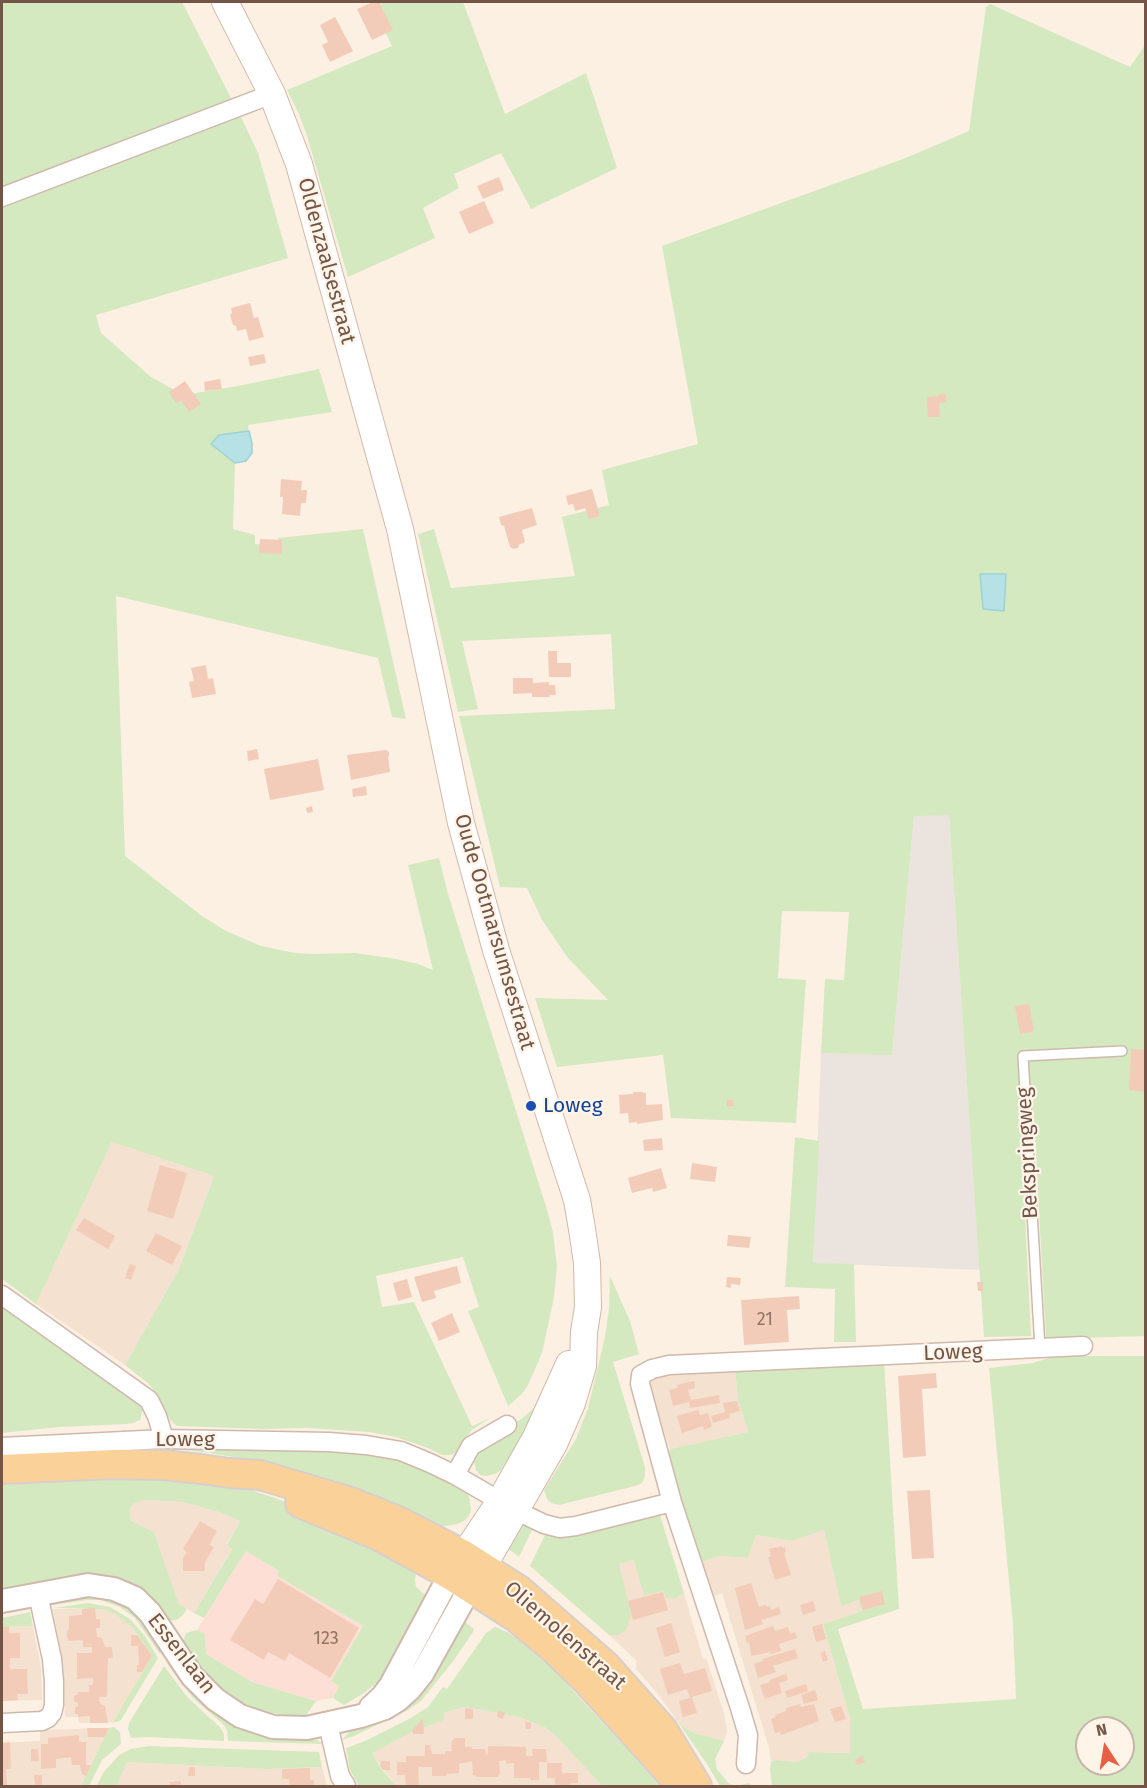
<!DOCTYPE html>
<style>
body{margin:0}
#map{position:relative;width:1147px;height:1788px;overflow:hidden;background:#fcf0e2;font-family:"Fira Sans",sans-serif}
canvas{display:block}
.frame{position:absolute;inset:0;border:3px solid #735548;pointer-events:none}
.north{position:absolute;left:1075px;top:1716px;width:60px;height:60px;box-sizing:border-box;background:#fff4e8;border:2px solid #c7b4a8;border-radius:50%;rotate:348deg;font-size:16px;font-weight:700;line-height:24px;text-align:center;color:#735548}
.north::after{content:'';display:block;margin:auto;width:21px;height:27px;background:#e76046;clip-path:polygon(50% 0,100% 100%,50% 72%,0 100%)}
</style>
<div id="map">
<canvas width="1147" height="1788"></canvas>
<div class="frame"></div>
<div class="north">N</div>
</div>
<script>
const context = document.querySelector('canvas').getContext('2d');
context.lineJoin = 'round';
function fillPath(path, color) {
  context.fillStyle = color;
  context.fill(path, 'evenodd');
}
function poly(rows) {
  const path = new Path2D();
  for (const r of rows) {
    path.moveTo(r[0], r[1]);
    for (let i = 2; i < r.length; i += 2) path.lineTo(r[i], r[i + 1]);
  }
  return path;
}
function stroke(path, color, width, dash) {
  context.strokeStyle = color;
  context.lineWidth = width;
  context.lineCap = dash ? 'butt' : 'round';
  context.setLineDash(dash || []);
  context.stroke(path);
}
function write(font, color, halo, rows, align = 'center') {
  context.font = font + ' "Fira Sans",sans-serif';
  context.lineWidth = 4.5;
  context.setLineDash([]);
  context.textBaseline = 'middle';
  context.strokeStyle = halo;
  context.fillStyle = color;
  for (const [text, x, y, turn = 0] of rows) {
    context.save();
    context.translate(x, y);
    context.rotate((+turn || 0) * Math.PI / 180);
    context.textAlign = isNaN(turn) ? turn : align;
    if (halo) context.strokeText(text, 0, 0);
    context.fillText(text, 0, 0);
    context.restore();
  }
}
const residential = poly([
 [112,1142,214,1176,179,1269,125,1365,36,1304],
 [735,1369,738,1401,748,1432,670,1449,647,1380,656,1373],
 [144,1500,182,1502,219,1512,240,1521,227,1544,232,1548,194,1613,179,1604,154,1532,130,1520,130,1508,133,1504],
 [824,1530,841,1605,859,1600,862,1611,823,1624,850,1718,850,1753,810,1752,807,1757,797,1762,776,1760,771,1761,769,1748,722,1593,711,1597,699,1563,719,1556,748,1558,756,1535,792,1541],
 [634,1560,664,1591,677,1598,684,1593,703,1659,706,1658,724,1713,727,1732,724,1741,695,1733,680,1725,658,1694,636,1669,636,1660,609,1635,618,1634,631,1613,618,1564],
 [53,1609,103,1609,115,1614,133,1628,152,1656,113,1722,79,1723,78,1717,65,1717,63,1666],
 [33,1626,41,1668,42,1700,2,1701,2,1627],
 [464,1707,519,1717,546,1728,556,1736,602,1786,534,1786,527,1785,396,1786,371,1753,412,1732,444,1720,444,1713],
 [109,1728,81,1786,2,1786,2,1743,40,1741,40,1730],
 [127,1762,267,1769,322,1767,327,1786,117,1786]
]);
const commercial = poly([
 [246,1551,279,1571,277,1576,363,1626,331,1681,339,1686,333,1698,316,1701,252,1682,206,1654,205,1634,197,1630]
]);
const industrial = poly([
 [914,815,949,815,980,1270,813,1263,821,1053,892,1054]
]);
const green = poly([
 [2,2,182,2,233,102,2,190],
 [371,2,463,2,505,114,586,73,617,168,531,209,501,153,454,174,459,188,423,208,435,238,348,277,307,136,299,114,287,90,392,46],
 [990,4,1130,67,1145,45,1145,1336,1046,1339,1035,1136,1021,1135,1031,1336,984,1337,949,815,914,816,892,1055,821,1053,825,979,844,980,849,912,782,911,778,978,806,980,796,1123,671,1118,663,1055,557,1067,535,998,608,1000,568,958,542,920,527,888,500,887,459,716,615,709,611,634,462,641,478,709,458,712,418,534,434,529,451,588,575,576,562,517,609,505,602,470,698,444,662,246,903,159,969,131,986,7],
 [239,113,258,153,288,258,96,315,101,333,151,377,171,388,185,393,196,393,243,385,319,369,332,412,248,425,249,431,226,434,211,444,235,463,233,529,255,535,255,544,277,546,278,538,363,529,406,719,392,717,378,658,116,596,125,856,202,916,224,930,261,946,295,953,313,954,355,953,396,959,418,964,433,970,408,865,439,858,448,894,548,1213,553,1233,557,1266,554,1297,542,1353,528,1385,522,1394,508,1406,468,1311,479,1307,463,1257,376,1276,382,1307,414,1302,472,1426,490,1418,472,1430,455,1453,451,1455,442,1455,428,1448,396,1437,369,1432,308,1428,265,1429,177,1426,170,1420,158,1396,149,1384,125,1365,179,1269,214,1176,112,1142,36,1304,2,1279,2,203],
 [795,1137,819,1141,813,1263,854,1264,856,1342,834,1342,835,1289,785,1287],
 [610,1276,630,1321,639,1354,613,1362,645,1467,645,1476,642,1483,635,1486,559,1505,551,1503,547,1499,544,1490,576,1439,588,1408,605,1337,609,1309],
 [2,1300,137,1396,143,1408,140,1420,133,1423,126,1424,59,1427,2,1433],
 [1055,1356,1145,1356,1145,1786,772,1786,770,1770,771,1761,776,1760,797,1762,807,1757,809,1752,850,1753,850,1718,823,1624,862,1611,858,1600,841,1606,824,1530,792,1541,756,1535,748,1558,719,1556,699,1563,667,1461,670,1449,748,1432,738,1401,735,1369,884,1361,899,1609,838,1629,863,1709,1016,1699,1013,1624,989,1368,1033,1363],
 [1087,1728,1123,1728,1123,1764,1087,1764],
 [544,1395,514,1452,500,1471,495,1474,487,1476,480,1475,476,1470,474,1461,479,1450,484,1445,525,1416,537,1405],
 [132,1445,308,1446,391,1455,461,1487,469,1496,471,1510,469,1516,464,1521,457,1524,439,1527,284,1468,251,1460,203,1452],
 [89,1472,230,1483,275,1498,335,1522,416,1571,415,1581,416,1587,430,1599,394,1662,379,1681,364,1693,344,1705,333,1698,339,1686,331,1681,363,1626,277,1576,279,1571,246,1551,204,1618,194,1613,232,1549,227,1545,240,1521,219,1512,182,1502,144,1500,133,1504,130,1508,130,1520,154,1532,179,1604,187,1609,183,1615,178,1619,171,1621,166,1619,146,1596,2,1591,2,1478],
 [644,1515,660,1515,684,1593,677,1598,666,1598,664,1591,644,1595,634,1560,619,1564,631,1613,629,1623,625,1631,618,1635,609,1635,530,1566,546,1533],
 [527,1525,533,1528,519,1557,506,1547,517,1526],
 [86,1594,117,1600,139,1614,163,1649,160,1654,135,1618,120,1607,100,1600,87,1600,52,1605,54,1602],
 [88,1603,110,1607,130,1619,144,1635,158,1658,121,1720,117,1722,113,1722,152,1656,133,1628,115,1614,103,1609,95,1609,53,1608],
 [30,1612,33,1626,2,1627,2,1618],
 [465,1622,474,1629,473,1632,454,1660,421,1701,408,1710,354,1736,342,1740,350,1731,361,1726,427,1685],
 [495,1627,509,1633,521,1642,556,1672,636,1759,660,1786,602,1786,556,1736,546,1728,519,1717,464,1707,444,1713,444,1720,412,1732,372,1753,380,1767,396,1786,359,1786,350,1770,346,1748,365,1741,411,1718,428,1707,443,1687,447,1689,486,1633],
 [197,1630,205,1634,206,1654,252,1682,316,1701,306,1715,289,1715,269,1713,246,1705,223,1693,208,1680,184,1646,183,1641,186,1633],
 [169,1657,182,1677,296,1739,317,1740,323,1744,228,1741,227,1731,225,1726,193,1698,181,1683,166,1662],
 [164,1666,188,1698,220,1727,224,1734,224,1741,149,1737,131,1738,128,1729,129,1723],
 [680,1725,695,1733,724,1741,715,1759,717,1769,728,1783,735,1786,749,1783,752,1786,720,1786,707,1764],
 [114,1727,120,1732,121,1744,102,1760,89,1786,81,1786,109,1728],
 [149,1746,319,1752,322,1767,267,1769,127,1762,117,1786,97,1786,103,1773,119,1755,131,1749]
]);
const water = poly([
 [249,431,252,443,252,453,246,461,241,462,235,463,211,444,219,435,249,431],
 [980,574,1006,574,1004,611,983,609,980,574]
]);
const building = poly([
 [373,2,379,2,393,30,372,40,357,9],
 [335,17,353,51,330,62,322,45,328,42,320,25],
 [499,177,504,190,483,199,477,186],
 [484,201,494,223,469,234,459,212],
 [250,303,254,318,258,317,264,337,249,341,246,329,237,331,236,326,233,325,230,315,232,313,231,308],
 [264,354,266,363,250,366,248,357],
 [220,379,222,389,205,391,204,382],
 [185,381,201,404,189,412,181,400,176,403,169,392],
 [939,394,946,394,946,402,939,403,940,417,928,417,927,397,939,396],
 [281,479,302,481,301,490,307,490,306,503,301,503,300,516,282,514,283,497,280,497],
 [592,489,600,516,589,519,585,508,575,511,573,504,568,505,566,496],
 [532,508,537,525,522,530,525,542,519,545,518,548,514,549,510,547,504,526,501,525,499,517],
 [260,539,282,540,282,554,259,553],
 [548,651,557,651,557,663,571,663,571,677,549,677],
 [206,665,208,679,213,678,216,694,192,698,189,682,194,681,191,668],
 [513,678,533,678,533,683,549,682,549,685,555,685,556,695,549,695,550,697,532,697,532,693,513,694],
 [257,749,259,759,248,761,247,751],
 [386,750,389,752,389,756,388,757,390,772,351,780,347,755],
 [318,759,324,790,270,800,264,769],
 [366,786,367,795,353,797,352,789],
 [312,806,313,812,307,813,306,808],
 [1029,1004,1034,1031,1020,1034,1015,1006],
 [1131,1049,1146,1050,1146,1092,1129,1090],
 [633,1092,643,1092,643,1093,646,1093,646,1105,662,1104,663,1120,637,1124,637,1122,629,1123,628,1113,620,1114,619,1095,633,1094],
 [727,1100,733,1100,734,1106,727,1106],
 [662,1138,663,1150,644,1151,643,1140],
 [692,1163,717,1167,715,1182,690,1179],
 [160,1165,187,1173,173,1219,147,1211],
 [661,1168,667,1188,653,1192,652,1188,632,1193,628,1178],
 [84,1218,115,1236,108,1249,76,1230],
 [156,1233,182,1246,172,1265,146,1251],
 [728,1235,751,1237,749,1248,727,1246],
 [130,1264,136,1266,131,1280,125,1278],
 [457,1266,461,1283,434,1291,436,1298,422,1302,414,1277],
 [727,1277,741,1278,740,1285,731,1284,731,1288,726,1287],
 [407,1279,412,1297,398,1301,393,1283],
 [977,1282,983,1282,983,1291,978,1291],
 [799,1296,800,1309,787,1310,789,1342,744,1345,741,1300],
 [452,1313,460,1332,439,1341,431,1323],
 [936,1373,937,1388,922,1389,926,1456,903,1458,898,1376],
 [694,1381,695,1388,688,1390,691,1400,719,1395,720,1403,690,1408,689,1402,673,1406,669,1390,678,1388,677,1385],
 [737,1401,740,1411,729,1414,730,1418,713,1423,711,1416,725,1412,723,1403],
 [698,1410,700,1415,708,1413,712,1427,704,1430,703,1426,682,1433,677,1416],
 [930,1490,934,1558,912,1559,907,1491],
 [200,1521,217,1531,209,1545,214,1547,205,1562,205,1571,183,1571,183,1558,187,1552,183,1549],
 [782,1546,783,1548,785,1547,786,1552,784,1553,791,1575,775,1580,768,1558,771,1556,769,1549],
 [278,1579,359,1628,330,1678,289,1653,285,1661,268,1652,264,1660,230,1640,255,1599,263,1604],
 [751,1583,759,1607,766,1605,766,1607,770,1606,771,1610,779,1607,781,1614,761,1620,763,1624,745,1630,735,1588],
 [882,1591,885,1604,863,1610,859,1597],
 [663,1592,668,1610,633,1620,628,1601],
 [813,1601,816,1611,803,1615,800,1605],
 [95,1608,96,1619,100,1619,100,1628,96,1628,97,1637,102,1638,105,1647,112,1647,113,1658,108,1658,107,1695,105,1697,99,1697,100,1704,105,1706,108,1723,90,1723,90,1716,78,1717,78,1714,75,1714,75,1707,78,1706,78,1703,74,1701,74,1696,78,1694,78,1692,89,1692,89,1685,93,1685,93,1678,77,1679,77,1653,92,1653,92,1647,83,1647,83,1640,69,1641,67,1637,67,1631,69,1629,69,1616,82,1615,82,1609],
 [671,1623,680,1652,665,1657,656,1628],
 [822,1624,826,1639,816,1642,812,1627],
 [9,1626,9,1633,20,1633,20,1658,10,1658,10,1669,27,1669,28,1694,17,1694,18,1700,3,1701,3,1694,2,1694,2,1627],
 [773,1626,775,1631,788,1627,790,1634,795,1632,797,1638,779,1644,781,1651,771,1654,770,1652,751,1656,749,1642,747,1643,745,1636],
 [131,1635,137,1635,152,1656,142,1672,137,1672,137,1665,139,1665,138,1646,131,1646],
 [795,1649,798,1658,773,1666,776,1672,758,1678,754,1664,763,1661,762,1659],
 [825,1651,828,1660,823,1662,821,1653],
 [680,1663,684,1674,705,1668,712,1691,692,1697,697,1713,683,1717,679,1701,690,1698,687,1689,668,1695,660,1669],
 [786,1674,788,1680,779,1683,782,1693,765,1699,760,1685,770,1682,769,1680],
 [806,1684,808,1691,787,1698,785,1691],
 [815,1690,818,1700,804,1704,801,1695],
 [800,1704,801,1707,814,1704,819,1721,781,1735,780,1732,775,1733,771,1719,776,1717,775,1715,786,1711,786,1708],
 [841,1706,846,1719,835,1722,830,1709],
 [465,1708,473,1709,473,1719,465,1719],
 [498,1711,505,1712,503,1719,499,1718,497,1715],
 [423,1718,424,1734,413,1734,412,1731],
 [525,1722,531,1722,531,1729,526,1729],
 [87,1728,109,1728,105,1737,88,1737],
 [79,1735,79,1742,86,1742,86,1765,91,1765,86,1776,82,1774,80,1765,72,1765,71,1757,56,1759,56,1768,41,1769,41,1744,48,1744,48,1738],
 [455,1738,465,1738,465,1747,472,1747,472,1749,485,1749,486,1755,488,1754,488,1746,526,1747,526,1756,533,1756,532,1749,546,1749,547,1762,539,1762,539,1780,531,1780,531,1778,514,1778,514,1763,506,1764,506,1760,499,1761,500,1774,497,1777,476,1777,475,1775,473,1775,472,1761,459,1764,459,1773,446,1774,446,1776,432,1776,432,1767,418,1767,419,1786,406,1786,405,1775,397,1775,397,1762,406,1762,406,1756,425,1756,425,1745,430,1745,432,1754,445,1754,445,1751,452,1751,451,1742],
 [10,1742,11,1769,6,1769,7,1786,2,1786,2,1743],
 [31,1749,38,1749,39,1761,31,1761],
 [863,1756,865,1762,857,1765,855,1760],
 [381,1761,390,1761,390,1770,383,1770,380,1766],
 [547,1763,562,1763,562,1773,578,1773,578,1783,571,1783,571,1786,555,1786,555,1778,547,1778],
 [189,1767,195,1767,195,1776,188,1776],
 [310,1768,310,1780,314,1780,314,1786,290,1786,289,1779,282,1779,282,1769],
 [34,1775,42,1775,42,1786,35,1786],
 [181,1781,181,1786,170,1786,170,1782]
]);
const service = poly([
 [1040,1349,1023,1056,1122,1051]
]);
const minor = poly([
 [2,197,272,94],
 [2,1295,149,1400,157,1416,164,1439],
 [2,1447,164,1439,329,1442,366,1445,401,1451,430,1463,455,1475,517,1511,544,1524,560,1528,576,1526,672,1502],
 [455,1475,471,1446,507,1425],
 [2,1723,42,1721,48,1718,52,1713,54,1705,54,1682,52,1659,38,1594],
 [328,1724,340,1776,346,1786],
 [746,1764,748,1735,740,1708,672,1502,640,1384,641,1375,652,1369,669,1365,1083,1346]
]);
const tertiary = poly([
 [2,1601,88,1585,114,1589,135,1598,150,1613,192,1676,215,1699,240,1716,273,1727,307,1728,361,1716,385,1708,398,1700,410,1689,422,1674,470,1588],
 [371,1707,382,1697,391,1685,450,1575]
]);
const secondary = poly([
 [225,2,272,94,299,164,400,529,461,823,496,950,577,1200,582,1229,587,1263,588,1307,584,1332,583,1366,572,1403,554,1444,473,1584],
 [454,1570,500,1501,536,1437,569,1364]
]);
const primary = poly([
 [2,1469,114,1464,163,1465,201,1469,229,1473,260,1475,351,1502,398,1521,464,1555,519,1590,605,1665,663,1730,697,1786],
 [300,1503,377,1535,414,1555,450,1575,517,1618,555,1650,587,1681,680,1784]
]);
const markers = [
 [531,1106,6,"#1a4fb4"]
];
const numberNames = [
 ["21",765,1320],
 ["123",326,1639]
];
const streetNames = [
 ["Oldenzaalsestraat",326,261,75],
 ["Oude Ootmarsumsestraat",494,932,74],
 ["Bekspringweg",1028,1153,-93],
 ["Loweg",953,1353,-2],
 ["Loweg",185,1440],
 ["Oliemolenstraat",565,1636,41],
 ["Essenlaan",181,1654,52]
];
const transitNames = [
 ["Loweg",543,1106]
];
fillPath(residential, '#f4e1d0');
fillPath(commercial, '#fddfd5');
fillPath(industrial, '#ebe3dd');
fillPath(green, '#d4e9c0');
fillPath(water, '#b6e1e5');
stroke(water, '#9dd2d7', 1.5);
fillPath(building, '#f2ccb9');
stroke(service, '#cfb9ac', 12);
stroke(minor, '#cfb9ac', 21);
stroke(tertiary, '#cfb9ac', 26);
stroke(secondary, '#d2b8a9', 28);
stroke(primary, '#d8cfcc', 32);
stroke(service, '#fff', 9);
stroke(minor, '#fff', 18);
stroke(tertiary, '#fff', 22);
stroke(secondary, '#fff', 26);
stroke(primary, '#fbd19a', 28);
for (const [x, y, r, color] of markers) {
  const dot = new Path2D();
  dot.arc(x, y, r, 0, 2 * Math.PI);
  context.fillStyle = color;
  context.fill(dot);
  stroke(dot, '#fff4e8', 2);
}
write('18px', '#937364', null, numberNames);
write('21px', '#735548', '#fff4e8', streetNames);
write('21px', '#164399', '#fff4e8', transitNames, 'left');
</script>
